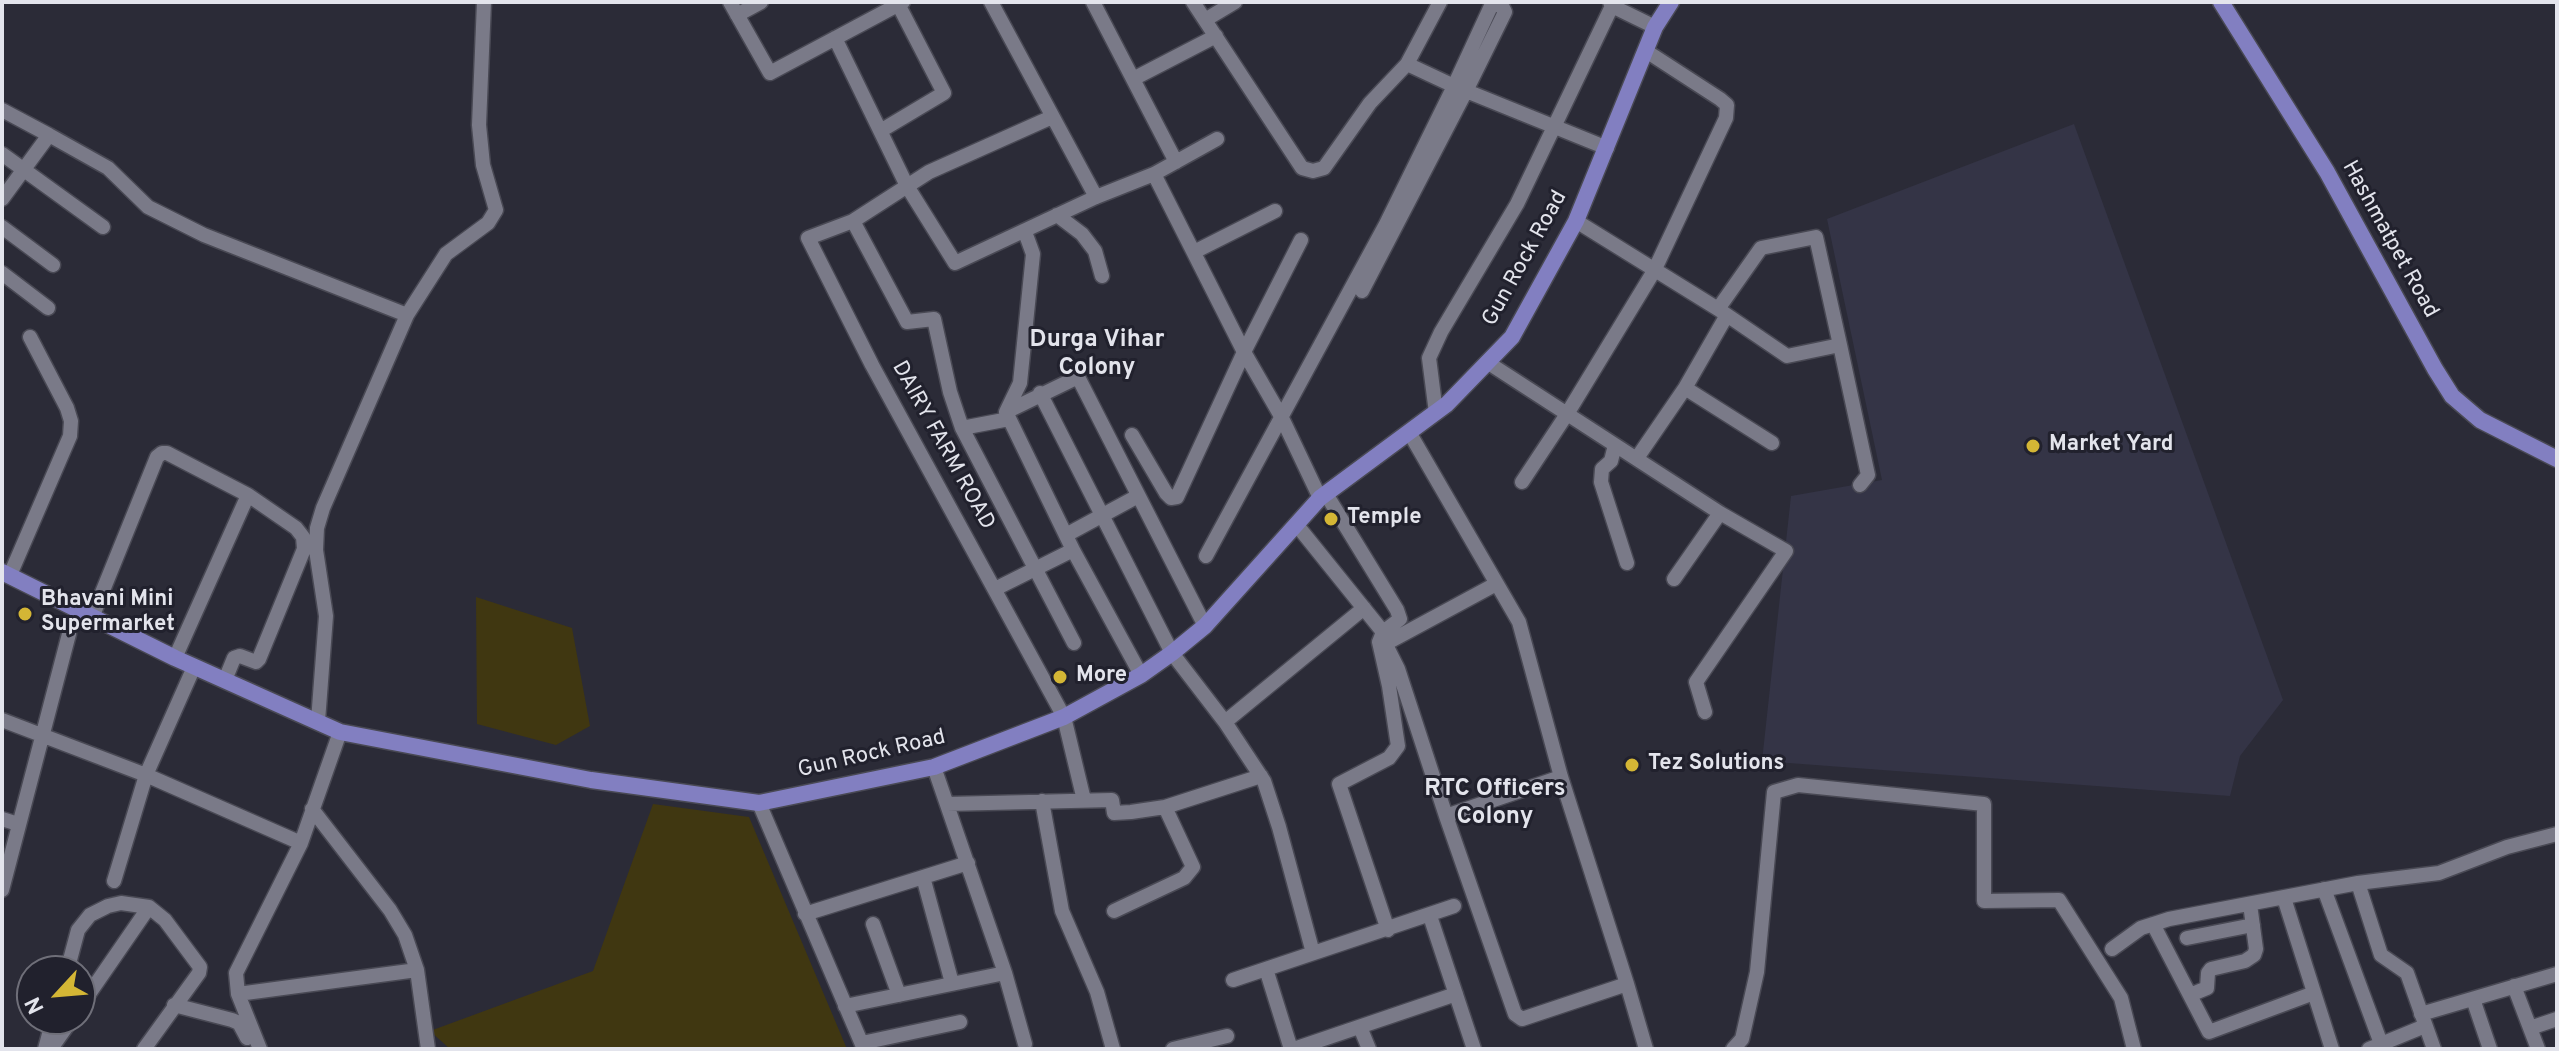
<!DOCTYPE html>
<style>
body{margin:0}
#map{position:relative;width:2559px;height:1051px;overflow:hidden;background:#2b2b37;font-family:Overpass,sans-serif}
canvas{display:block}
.frame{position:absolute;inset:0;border:4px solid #e3e4ec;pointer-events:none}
.north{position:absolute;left:16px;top:955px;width:80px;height:80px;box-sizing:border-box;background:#21212d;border:2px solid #6f6f79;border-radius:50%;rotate:244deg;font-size:22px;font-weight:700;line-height:32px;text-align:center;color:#e3e4ec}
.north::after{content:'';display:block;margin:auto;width:28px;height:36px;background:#d4b635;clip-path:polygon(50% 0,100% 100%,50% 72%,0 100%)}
</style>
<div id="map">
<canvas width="2559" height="1051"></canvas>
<div class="frame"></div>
<div class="north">N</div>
</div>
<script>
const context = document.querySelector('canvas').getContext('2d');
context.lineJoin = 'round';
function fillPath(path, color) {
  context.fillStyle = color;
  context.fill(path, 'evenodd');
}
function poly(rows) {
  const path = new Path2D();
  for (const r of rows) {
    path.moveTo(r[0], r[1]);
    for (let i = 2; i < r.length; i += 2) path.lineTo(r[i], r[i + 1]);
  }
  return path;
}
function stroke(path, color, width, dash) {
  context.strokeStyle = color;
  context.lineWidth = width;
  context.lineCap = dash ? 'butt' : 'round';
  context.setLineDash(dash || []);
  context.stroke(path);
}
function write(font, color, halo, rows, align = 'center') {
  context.font = font + ' Overpass,sans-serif';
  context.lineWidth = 6;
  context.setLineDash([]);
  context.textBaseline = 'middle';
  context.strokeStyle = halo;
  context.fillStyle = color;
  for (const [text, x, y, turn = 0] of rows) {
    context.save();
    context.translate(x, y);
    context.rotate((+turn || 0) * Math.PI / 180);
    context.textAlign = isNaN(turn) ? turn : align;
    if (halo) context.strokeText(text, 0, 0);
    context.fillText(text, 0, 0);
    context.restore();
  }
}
const built = poly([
 [2074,124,2283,700,2240,756,2230,796,1762,761,1791,496,1882,480,1827,219]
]);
const green = poly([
 [476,597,572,628,590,726,556,745,477,724],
 [653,804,749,817,847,1049,450,1049,430,1031,593,971]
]);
const minor = poly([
 [730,2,770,73,903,2],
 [991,2,1096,197],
 [1093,2,1176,162],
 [1193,2,1302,168,1313,171,1324,168,1370,103,1407,64,1440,2],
 [1610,2,1612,6,1655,27],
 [737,15,761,2],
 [1205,20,1235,2],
 [835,38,907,186,955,263,1096,197,1154,174,1217,139],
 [1133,79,1216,36],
 [2,110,49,135],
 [1052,117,929,172,853,221,907,322,934,319,950,392,962,428,1074,643],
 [882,130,944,93,898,4],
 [2,154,103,227],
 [1154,174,1244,352,1282,418,1320,498],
 [2,199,49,135,108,168,148,207,204,235,407,315,446,254,488,223,496,210,483,165,479,125,484,2],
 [1057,215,1082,234,1095,251,1102,276],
 [853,221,808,238,872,365,1064,717,1084,800],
 [1576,221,1718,309,1787,356,1840,345,1868,475,1860,485],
 [2,227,53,265],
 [1194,252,1275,211],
 [2,273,48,308],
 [1362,291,1466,91,1505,12,1503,8,1496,3,1492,4,1454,86,1407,64],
 [1718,309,1761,248,1816,237,1840,345],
 [1487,362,1720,513,1786,551,1696,682,1705,712],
 [1685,388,1772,443],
 [1040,393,1172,653,1225,722,1264,781,1279,827,1313,953],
 [1006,412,1020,383,1033,254,1025,232],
 [1436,413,1429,358,1441,332,1517,204,1612,6],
 [962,428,1009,419],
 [1132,435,1166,493,1171,498,1177,497,1244,352,1301,240],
 [1615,445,1611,461,1602,469,1601,482,1627,563],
 [1637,458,1685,388,1727,315],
 [1522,482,1567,414,1654,271,1726,118,1727,105,1720,99,1646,51],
 [1326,494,1397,610,1400,619,1383,632],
 [1296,524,1383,632,1379,642,1389,686,1398,746,1389,758,1339,784,1388,930],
 [1066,535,1138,496],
 [1206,556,1386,224,1454,86,1607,148],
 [10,575,70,436,71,421,67,408,30,337],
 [1674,579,1720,513],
 [995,589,1073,550],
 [93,615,157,457,162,453,167,453,248,495,175,658],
 [1379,642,1388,649,1398,669,1446,816,1515,1014,1522,1019,1627,984,1561,777,1519,622,1409,432],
 [1383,645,1496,584],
 [1141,675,1073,550,1006,412,1078,377,1205,626],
 [225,680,234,658,240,656,256,662,259,659,304,549,303,537,296,528,248,495],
 [2,720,146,775,301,843],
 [318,721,326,616,316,550,317,528,323,508,407,315],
 [1225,722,1364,608],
 [1042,801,1062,911,1097,992,1113,1049],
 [759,803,864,1049],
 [947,804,1112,800,1114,813,1131,812,1165,807,1261,776],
 [312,809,390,910,405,935,417,970,428,1049],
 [1446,816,1561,777],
 [2,819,18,824],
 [923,877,952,983],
 [114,881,146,775,194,667],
 [2358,883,2381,955,2407,973,2434,1049],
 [2324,889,2383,1049],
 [2,890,69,634],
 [2284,898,2332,1049],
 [1114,911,1184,878,1193,867,1165,807],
 [805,914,968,863],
 [1430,916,1474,1049],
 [873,924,899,995],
 [2153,924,2209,1032,2314,993],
 [2187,938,2253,925],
 [2112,949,2141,928,2169,919,2358,883,2439,873,2507,847,2557,834],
 [1266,969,1291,1049],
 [67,971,78,930,90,915,108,906,121,903,149,907,165,920,200,967,199,973,144,1049],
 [1005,973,1025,1044],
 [1233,980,1454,906],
 [1627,984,1646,1049],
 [2514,986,2538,1049],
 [238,994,417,970],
 [2190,995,2207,988,2208,973,2211,969,2245,961,2254,955,2256,949,2250,904],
 [2473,999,2490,1049],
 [174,1005,232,1020,239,1023,247,1038],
 [845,1006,1005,973,934,767],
 [80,1007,149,907],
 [2421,1014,2557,974],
 [1360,1027,1369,1049],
 [2530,1028,2557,1019],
 [55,1043,72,1019],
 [862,1043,960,1022],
 [45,1049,53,1019],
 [260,1049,238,994,236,973,301,843,340,732],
 [1173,1049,1227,1036],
 [1294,1049,1456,994],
 [1733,1049,1742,1039,1757,972,1774,792,1798,785,1984,804,1984,901,2059,900,2121,998,2134,1049],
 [2369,1049,2425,1026]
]);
const major = poly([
 [2221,2,2327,172,2435,369,2452,396,2480,420,2557,459],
 [2,572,175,658,340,732,591,780,759,803,934,767,1064,717,1141,675,1172,653,1205,626,1320,498,1447,404,1512,337,1576,221,1655,27,1671,2]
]);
const markers = [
 [2033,446,8,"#d4b635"],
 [1331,519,8,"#d4b635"],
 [25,614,8,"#d4b635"],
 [1060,677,8,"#d4b635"],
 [1632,765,8,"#d4b635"]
];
const streetNames = [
 ["Hashmatpet Road",2389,240,61],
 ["Gun Rock Road",1526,259,-61],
 ["DAIRY FARM ROAD",942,446,61],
 ["Gun Rock Road",872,755,-13]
];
const poiNames = [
 ["Market Yard",2049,446],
 ["Temple",1347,519],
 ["Bhavani Mini",41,601],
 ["Supermarket",41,626],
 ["More",1076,677],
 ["Tez Solutions",1648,765]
];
const neighbourhoodNames = [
 ["Durga Vihar",1097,341],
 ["Colony",1097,369],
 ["RTC Officers",1495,790],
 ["Colony",1495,818]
];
fillPath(built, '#343446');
fillPath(green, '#403711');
stroke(minor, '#494954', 17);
stroke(major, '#494954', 19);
stroke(minor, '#7a7a88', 14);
stroke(major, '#827fc1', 16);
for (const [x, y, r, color] of markers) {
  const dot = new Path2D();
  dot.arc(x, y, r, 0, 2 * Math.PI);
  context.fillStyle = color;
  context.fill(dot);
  stroke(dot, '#21212d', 3);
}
write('22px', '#e3e4ec', '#21212d', streetNames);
write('bold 22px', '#e3e4ec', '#21212d', poiNames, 'left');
write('bold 24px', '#e3e4ec', '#21212d', neighbourhoodNames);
</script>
